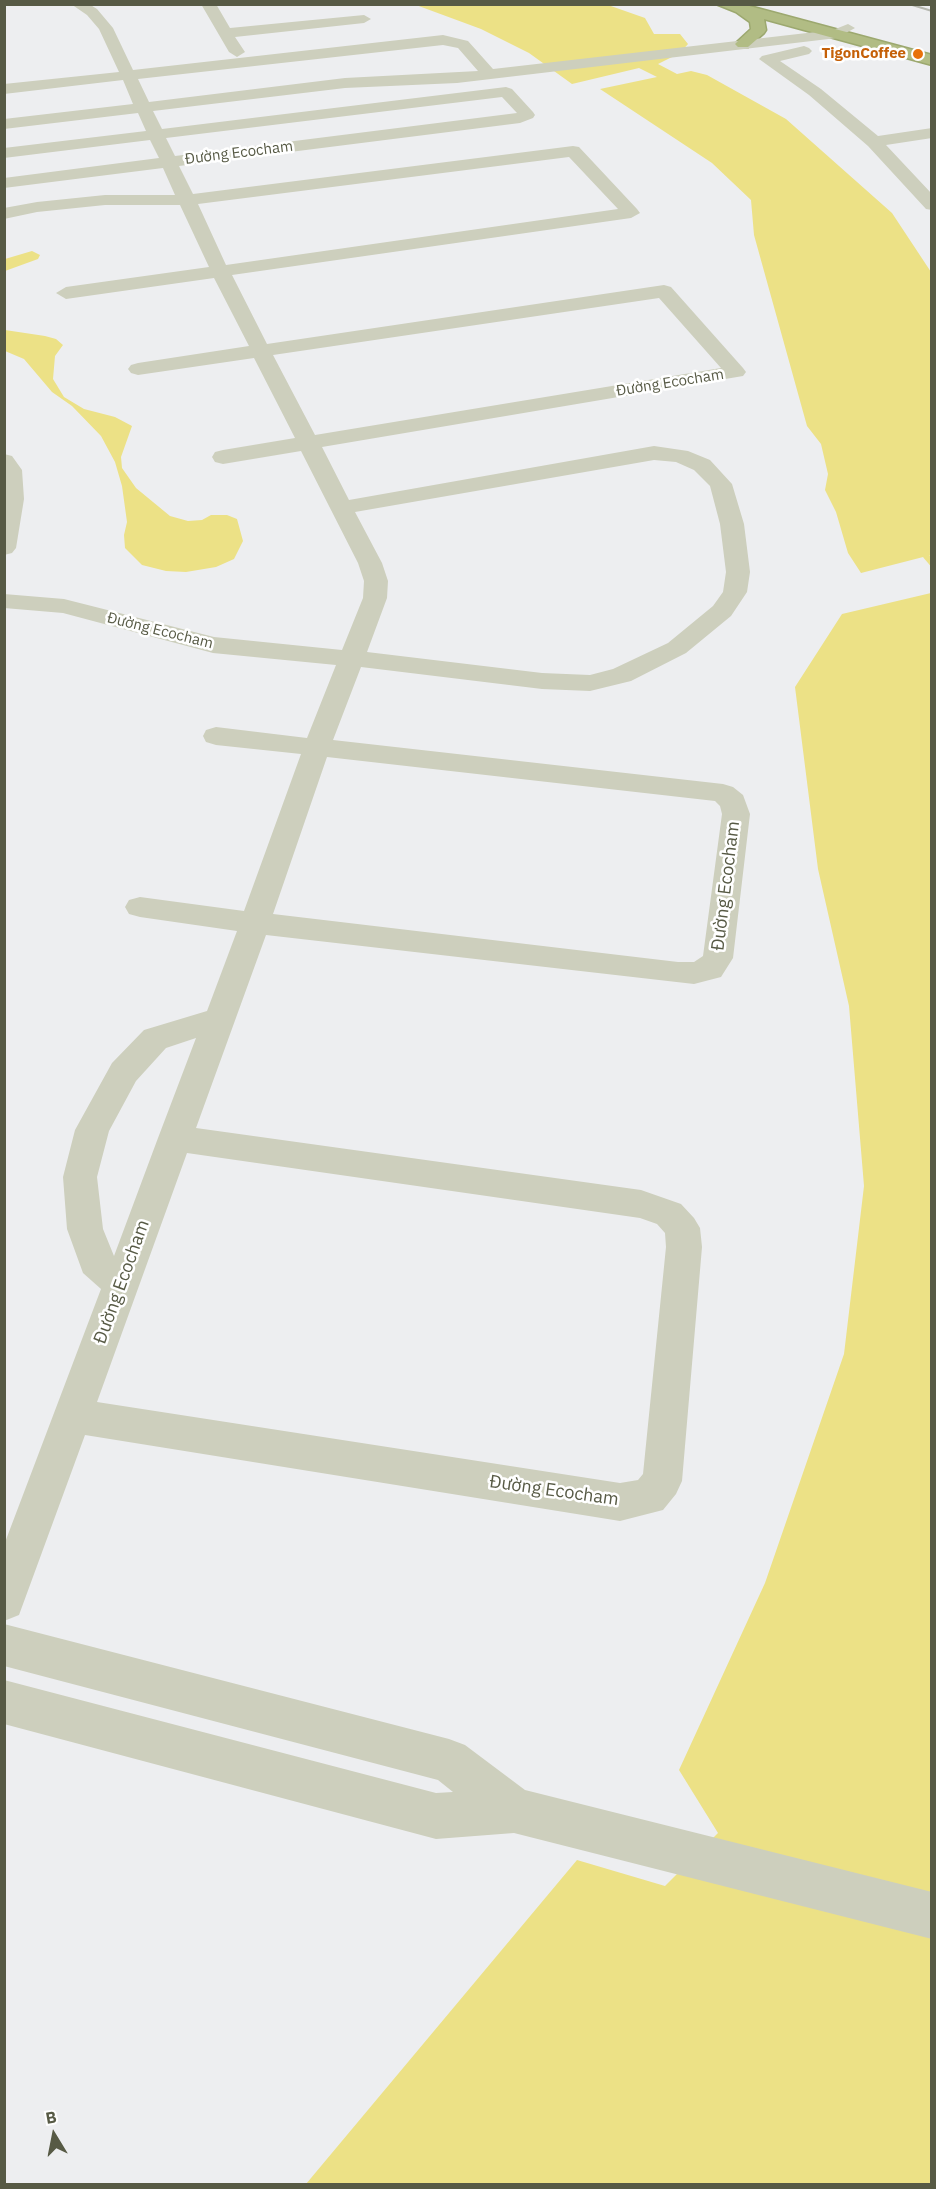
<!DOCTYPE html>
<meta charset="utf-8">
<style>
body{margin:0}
#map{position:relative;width:936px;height:2189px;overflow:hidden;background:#edeef0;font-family:"IBM Plex Sans",sans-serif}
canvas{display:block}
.frame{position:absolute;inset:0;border:6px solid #575a45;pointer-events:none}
.north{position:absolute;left:24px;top:2105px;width:60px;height:60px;-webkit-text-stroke:4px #fff;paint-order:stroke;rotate:350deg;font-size:16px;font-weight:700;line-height:24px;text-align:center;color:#575a45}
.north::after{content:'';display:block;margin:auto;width:21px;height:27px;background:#575a45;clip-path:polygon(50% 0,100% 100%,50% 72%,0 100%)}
</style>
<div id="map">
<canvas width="936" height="2189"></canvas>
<div class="frame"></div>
<div class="north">B</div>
</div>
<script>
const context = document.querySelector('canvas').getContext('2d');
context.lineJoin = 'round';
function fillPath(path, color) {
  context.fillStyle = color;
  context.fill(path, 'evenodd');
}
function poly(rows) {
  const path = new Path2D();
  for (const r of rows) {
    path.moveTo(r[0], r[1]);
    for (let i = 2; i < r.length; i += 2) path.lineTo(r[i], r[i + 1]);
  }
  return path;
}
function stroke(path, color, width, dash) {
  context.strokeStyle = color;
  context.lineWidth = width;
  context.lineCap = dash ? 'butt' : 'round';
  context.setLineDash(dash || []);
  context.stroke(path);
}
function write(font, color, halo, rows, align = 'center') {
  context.font = font + ' "IBM Plex Sans",sans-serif';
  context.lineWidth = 5;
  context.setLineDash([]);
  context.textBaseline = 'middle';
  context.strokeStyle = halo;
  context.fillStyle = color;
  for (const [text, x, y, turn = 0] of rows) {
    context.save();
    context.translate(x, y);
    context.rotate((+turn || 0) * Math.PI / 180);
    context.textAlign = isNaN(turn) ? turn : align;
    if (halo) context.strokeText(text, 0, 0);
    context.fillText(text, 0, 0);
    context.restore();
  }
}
const water = poly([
 [416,5,608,5,645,18,654,34,680,34,688,44,680,53,658,64,677,74,691,71,707,75,786,119,892,213,931,272,931,555,861,573,848,553,836,512,825,490,828,474,821,444,807,426,754,235,751,200,712,163,600,89,657,77,639,68,572,84,529,53,481,29],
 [32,251,40,255,38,259,5,271,5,259],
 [5,330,45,336,56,339,63,345,55,356,53,379,64,397,84,409,115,417,132,426,121,457,122,468,136,488,170,516,188,521,202,520,211,515,227,515,237,519,243,541,234,559,216,567,186,572,166,571,142,565,125,548,124,535,127,522,122,486,115,462,101,436,72,406,52,392,24,359,5,351],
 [931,593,931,2184,306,2184,577,1860,665,1886,718,1833,679,1770,765,1583,844,1354,864,1186,849,1006,818,869,795,687,842,614]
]);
const stream = poly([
 [926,556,932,563]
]);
const minor = poly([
 [71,4,89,4,97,9,113,28,133,70,443,35,468,41,493,69,833,30,848,24,855,28,837,38,457,83,345,88,153,111,162,129,506,87,512,89,533,112,535,115,533,118,520,123,179,166,193,194,573,146,579,147,637,209,640,213,631,218,232,275,267,344,664,285,671,287,743,368,746,372,743,376,322,447,349,500,654,446,688,451,710,460,732,484,744,524,750,572,747,592,731,616,686,653,631,681,590,691,542,689,361,667,333,740,723,784,733,787,743,795,750,814,733,958,721,977,694,984,266,935,196,1128,641,1190,681,1204,694,1218,700,1228,702,1247,682,1481,676,1494,663,1510,620,1521,85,1435,19,1615,4,1621,4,1545,101,1289,83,1273,67,1229,63,1177,75,1130,112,1063,144,1030,207,1011,237,931,140,917,129,914,125,907,129,900,140,897,244,911,301,754,216,745,206,742,203,736,206,730,216,727,307,738,336,665,213,653,63,613,4,608,4,594,64,599,214,637,342,650,363,598,364,581,358,563,301,451,223,464,215,462,212,457,215,452,223,450,295,438,254,358,138,375,131,373,128,369,131,365,138,363,249,346,214,278,66,299,56,293,66,287,209,267,180,205,105,205,37,212,4,219,4,208,37,202,105,195,175,195,163,168,4,188,4,178,159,158,150,140,4,158,4,148,146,131,138,113,4,129,4,119,133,104,123,80,4,94,4,84,119,72,99,29,87,15,71,4],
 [443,45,458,48,478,71,345,78,149,102,138,79,443,45],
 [502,97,517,113,175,156,166,138,502,97],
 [569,157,618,209,226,265,198,204,569,157],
 [659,298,721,368,315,435,273,355,659,298],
 [654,460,676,462,694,470,710,486,720,524,726,572,723,592,713,606,668,643,613,669,590,675,542,673,367,652,387,598,388,581,382,563,355,512,654,460],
 [327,757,715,801,720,806,722,814,703,956,694,962,678,962,273,914,327,757],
 [196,1038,158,1138,114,1256,103,1229,97,1177,109,1131,136,1081,166,1048,196,1038],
 [187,1153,640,1218,657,1224,665,1233,666,1247,643,1474,638,1480,620,1483,97,1402,187,1153],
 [201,4,216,4,230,28,364,15,371,19,364,23,235,37,245,52,237,57,229,52,201,4],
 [804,46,809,48,812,51,809,54,780,61,821,89,878,136,932,128,932,138,886,145,932,194,932,210,926,209,868,146,809,95,759,59,762,56,804,46],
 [4,454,12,456,22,470,24,499,16,548,12,553,4,555,4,454],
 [4,1624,449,1739,465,1745,525,1790,932,1892,932,1939,514,1833,436,1839,4,1724,4,1680,436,1793,453,1792,438,1780,4,1666,4,1624]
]);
const highway = poly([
 [716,4,742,4,932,55,932,65,764,19,766,30,764,33,748,47,738,47,735,44,738,41,751,29,750,22,736,12,716,4]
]);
const rail = poly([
 [909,4,932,11]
]);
const markers = [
 [918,54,6,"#e8710a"]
];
const farFoodnames = [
 ["TigonCoffee",906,54]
];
const farStreetnames = [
 ["Đường Ecocham",239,153,-7],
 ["Đường Ecocham",670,383,-9],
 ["Đường Ecocham",160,631,14]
];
const streetNames = [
 ["Đường Ecocham",726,886,-83],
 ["Đường Ecocham",122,1282,-70],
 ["Đường Ecocham",554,1491,8]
];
fillPath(water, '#ece186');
stroke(stream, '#ece186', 6);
stroke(highway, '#9ca86f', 3);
fillPath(minor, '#cdcfbd');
fillPath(highway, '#b1bc84');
stroke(rail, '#b5b7af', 2);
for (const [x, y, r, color] of markers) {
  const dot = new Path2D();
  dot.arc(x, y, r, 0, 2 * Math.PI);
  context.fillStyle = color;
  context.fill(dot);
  stroke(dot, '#fff', 2);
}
write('bold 15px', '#c56008', '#fff', farFoodnames, 'right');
write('15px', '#575a45', '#fff', farStreetnames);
write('18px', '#575a45', '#fff', streetNames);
</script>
